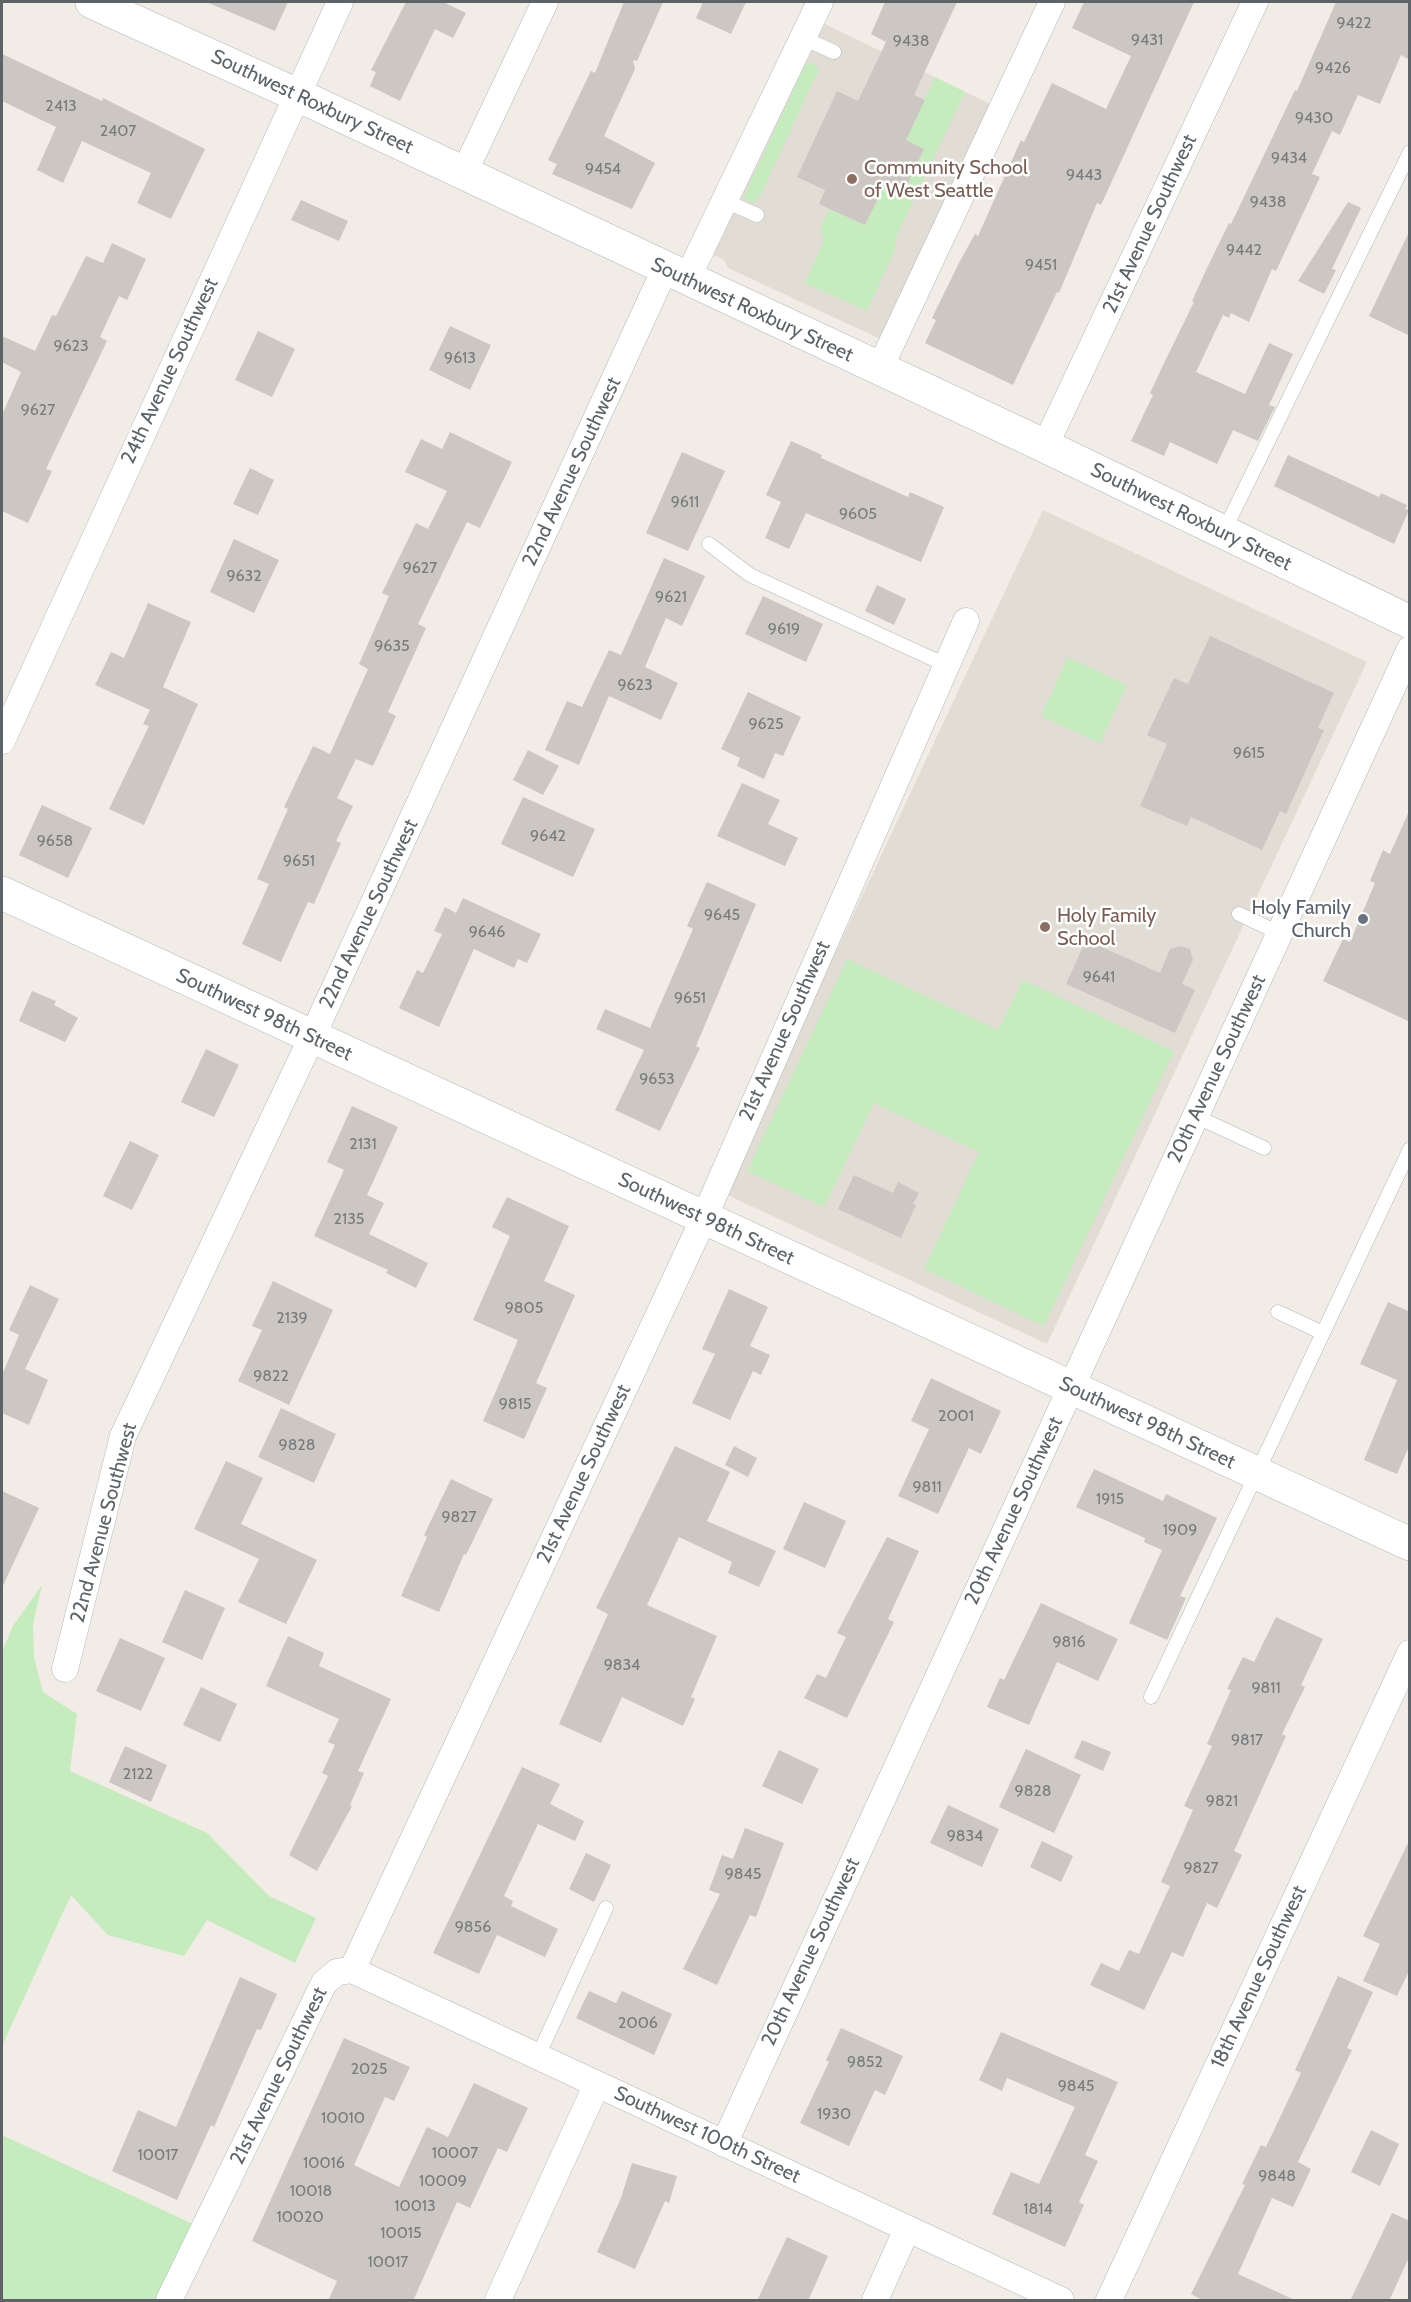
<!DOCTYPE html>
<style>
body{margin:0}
#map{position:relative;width:1411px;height:2302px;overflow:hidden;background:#f1ece5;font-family:Cabin,sans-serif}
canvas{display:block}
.frame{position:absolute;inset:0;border:3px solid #5d6367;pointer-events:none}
</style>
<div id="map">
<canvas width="1411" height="2302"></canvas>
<div class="frame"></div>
</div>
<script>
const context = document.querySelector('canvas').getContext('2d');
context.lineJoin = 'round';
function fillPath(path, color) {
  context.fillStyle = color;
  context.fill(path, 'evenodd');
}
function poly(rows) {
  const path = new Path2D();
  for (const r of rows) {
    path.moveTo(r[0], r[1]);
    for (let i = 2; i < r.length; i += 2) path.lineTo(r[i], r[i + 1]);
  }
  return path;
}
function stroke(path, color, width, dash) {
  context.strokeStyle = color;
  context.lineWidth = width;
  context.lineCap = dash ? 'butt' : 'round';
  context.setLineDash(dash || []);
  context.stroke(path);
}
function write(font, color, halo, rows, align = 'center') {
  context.font = font + ' Cabin,sans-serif';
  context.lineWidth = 5;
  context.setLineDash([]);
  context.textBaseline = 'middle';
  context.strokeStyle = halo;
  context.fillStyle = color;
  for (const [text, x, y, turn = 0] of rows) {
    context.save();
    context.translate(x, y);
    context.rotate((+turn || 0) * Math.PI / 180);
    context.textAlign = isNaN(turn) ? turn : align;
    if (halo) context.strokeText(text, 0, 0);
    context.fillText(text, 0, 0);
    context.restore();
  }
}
const education = poly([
 [812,18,1001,109,891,344,728,268,724,260,702,249],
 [1043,510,1367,662,1047,1344,723,1193]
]);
const green = poly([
 [806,63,814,63,819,69,760,196,754,203,747,201,744,196],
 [935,77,965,92,898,233,894,252,867,311,805,283,824,240,820,229,829,209,865,225,885,184,903,193,924,149,906,140],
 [1068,657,1127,685,1100,743,1041,716],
 [847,959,998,1030,1023,980,1174,1051,1044,1326,924,1269,979,1152,874,1103,824,1207,747,1171],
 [42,1585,33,1624,34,1657,43,1692,77,1714,70,1771,207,1833,269,1896,316,1918,295,1963,207,1920,184,1956,108,1935,71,1895,2,2046,2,1652,13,1626],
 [2,2135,195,2225,160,2300,2,2300]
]);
const building = poly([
 [206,2,288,2,275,31],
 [406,2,443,2,466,13,453,38,435,29,400,101,370,86,376,72,371,70],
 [624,2,663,2,637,61,633,60,635,69,604,136,655,163,632,209,552,174,557,164,548,160,591,71,595,73],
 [703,2,746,2,731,34,696,18],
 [885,2,957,2,914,95,925,100,906,140,924,149,903,193,885,184,865,225,819,204,825,190,797,177,837,91,858,101,886,42,871,34],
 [1084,2,1194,2,1101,205,1097,203,1059,293,1057,292,1013,385,925,343,936,320,932,318,960,261,975,234,978,236,1021,140,1024,142,1052,83,1106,109,1131,56,1072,28],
 [1336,2,1410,2,1410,60,1401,55,1380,104,1358,95,1340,135,1332,131,1312,174,1320,177,1276,271,1272,269,1249,322,1231,313,1229,318,1223,315,1196,372,1245,394,1269,343,1293,354,1269,405,1275,407,1258,441,1233,430,1217,464,1170,442,1164,456,1131,441,1153,395,1150,393,1166,359,1194,302,1192,301,1207,268,1229,223,1231,224,1295,90,1297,91],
 [2,54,102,101,103,98,205,149,171,219,137,203,151,173,82,141,63,183,37,170,56,127,2,101],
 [301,200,348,221,339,241,291,220],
 [1348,202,1361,208,1332,269,1336,270,1324,294,1298,281],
 [1410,230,1410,336,1369,316],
 [112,243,146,259,127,300,119,296,100,337,107,341,46,469,52,471,28,523,2,511,2,415,21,372,2,362,2,336,35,351,52,315,56,316,86,256,103,263],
 [450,326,491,345,470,390,429,370],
 [258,331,295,349,272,397,235,380],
 [450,432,512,462,480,528,467,522,418,624,426,628,388,712,396,716,373,766,356,759,337,798,353,806,336,841,341,843,314,904,308,902,281,962,242,944,269,884,257,879,288,809,284,807,313,746,330,754,368,669,359,664,389,596,382,593,416,523,428,529,447,491,405,472,421,439,442,449],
 [791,441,822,455,821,458,908,497,910,492,944,507,921,562,806,513,789,549,765,538,781,502,766,495],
 [682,452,725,471,688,551,646,533],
 [1288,455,1379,497,1381,493,1407,505,1405,509,1409,510,1394,544,1274,486],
 [250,468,274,480,258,515,233,504],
 [234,539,279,560,254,613,210,592],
 [664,558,705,576,682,626,666,618,645,667,678,683,661,720,609,696,579,765,545,750,567,701,582,707,609,650,621,655],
 [877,585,906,599,894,625,865,611],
 [763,596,823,624,806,662,745,634],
 [148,603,191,622,163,687,198,704,144,825,109,809,149,726,143,724,150,710,95,685,111,652,124,658],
 [1210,636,1334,693,1318,728,1324,730,1286,814,1280,811,1262,850,1191,817,1187,826,1140,806,1167,744,1147,735,1174,678,1188,684],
 [748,692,801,717,783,756,775,753,764,779,737,766,740,758,721,749],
 [528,750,559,766,543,795,513,780],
 [742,783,780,800,768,824,798,838,785,866,717,836],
 [523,797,595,829,573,877,501,844],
 [42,805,92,828,68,878,19,855],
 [1410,809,1410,1022,1323,981,1343,939,1350,942,1375,883,1370,881,1383,850,1390,854],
 [707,882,756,904,696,1046,700,1048,660,1131,615,1110,644,1050,596,1029,605,1009,650,1028,693,929,687,926],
 [463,898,541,934,527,963,518,959,514,968,474,949,439,1027,399,1008,417,970,423,973,442,934,434,931,445,907,456,913],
 [1086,940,1160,973,1170,949,1181,946,1190,949,1193,960,1182,984,1195,990,1175,1033,1066,984],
 [32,991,56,1001,54,1005,78,1018,65,1042,19,1021],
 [206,1049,239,1065,214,1117,181,1102],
 [352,1106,398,1127,367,1195,384,1203,369,1234,428,1263,416,1288,386,1273,388,1270,314,1236,344,1170,327,1162],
 [130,1141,159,1155,132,1210,103,1196],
 [854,1175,893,1193,898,1182,919,1193,913,1204,916,1205,901,1238,838,1209],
 [507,1197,569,1226,544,1281,575,1295,536,1383,547,1388,524,1439,483,1421,518,1340,473,1320,510,1236,492,1227],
 [273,1281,333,1310,289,1405,238,1381,262,1330,252,1326],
 [30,1285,59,1299,25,1369,48,1380,29,1425,2,1413,2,1375,19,1335,9,1330],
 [729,1289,768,1307,750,1346,770,1355,761,1375,753,1371,730,1420,692,1403,715,1354,702,1349],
 [1388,1302,1410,1312,1410,1444,1397,1474,1364,1460,1397,1380,1360,1364],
 [931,1378,1001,1411,981,1454,969,1448,938,1514,898,1496,929,1429,911,1421],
 [281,1408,336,1434,314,1483,258,1457],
 [675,1446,730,1472,707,1521,776,1551,759,1587,728,1573,732,1562,679,1537,647,1605,717,1636,691,1697,695,1699,683,1726,622,1697,601,1743,559,1724,608,1614,596,1608],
 [734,1446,757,1458,748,1477,725,1465],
 [226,1461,263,1478,241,1524,317,1560,286,1624,238,1602,259,1559,194,1529],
 [1094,1469,1163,1501,1166,1494,1217,1518,1180,1596,1186,1598,1167,1640,1129,1623,1162,1550,1144,1542,1145,1538,1076,1507],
 [451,1479,493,1499,466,1555,464,1554,439,1612,401,1596,427,1537,424,1535],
 [2,1491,39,1508,2,1588],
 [804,1502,846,1521,825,1568,783,1549],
 [887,1537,919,1551,888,1619,894,1622,847,1718,804,1698,817,1674,826,1678,846,1637,837,1633],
 [185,1590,225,1608,202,1660,162,1642],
 [1041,1603,1118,1639,1098,1681,1057,1662,1029,1725,987,1707,1000,1678,1004,1680],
 [1276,1617,1323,1639,1301,1685,1305,1687,1282,1734,1286,1736,1234,1851,1242,1855,1217,1908,1207,1903,1183,1957,1172,1952,1144,2010,1090,1985,1101,1963,1119,1971,1129,1950,1139,1954,1170,1886,1161,1882,1193,1810,1184,1806,1212,1746,1207,1744,1231,1690,1227,1689,1243,1657,1254,1662],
 [288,1636,324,1653,319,1666,391,1699,358,1771,364,1773,350,1805,352,1806,317,1871,289,1855,328,1776,322,1773,335,1745,328,1742,339,1719,266,1686],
 [120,1638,165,1658,141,1711,96,1691],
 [201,1687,237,1704,220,1742,183,1725],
 [1082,1740,1111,1752,1103,1771,1074,1758],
 [125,1746,167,1765,151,1802,109,1782],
 [1026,1749,1081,1775,1054,1833,999,1807],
 [779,1750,819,1769,802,1804,762,1786],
 [522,1767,560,1784,550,1804,584,1821,575,1841,538,1824,504,1896,513,1901,511,1906,558,1929,545,1957,497,1935,479,1974,433,1953],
 [948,1805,999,1829,982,1867,930,1843],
 [745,1828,784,1843,756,1917,750,1915,717,1985,683,1969,720,1894,709,1890,722,1855,733,1859],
 [1410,1839,1410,1969,1397,1996,1363,1981,1380,1944,1363,1936],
 [1042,1841,1073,1856,1061,1882,1030,1867],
 [586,1853,611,1865,594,1902,569,1889],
 [1338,1976,1373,1992,1347,2048,1352,2050,1298,2162,1311,2169,1293,2207,1272,2198,1238,2274,1297,2301,1204,2301,1191,2294,1245,2185,1242,2184,1261,2145,1266,2147,1301,2073,1295,2070],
 [240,1977,277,1994,261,2030,257,2029,214,2127,211,2125,177,2200,112,2171,138,2110,176,2127],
 [589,1991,616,2003,622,1991,672,2014,654,2055,576,2018],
 [841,2028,903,2056,885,2095,875,2090,849,2146,800,2123,829,2062,826,2060],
 [1001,2032,1118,2082,1085,2155,1098,2161,1079,2202,1084,2205,1065,2247,992,2214,1011,2172,1039,2184,1075,2107,1007,2078,1002,2091,979,2080],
 [344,2038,410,2067,394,2101,385,2097,354,2165,399,2187,427,2127,448,2137,474,2083,528,2108,507,2152,498,2148,470,2208,457,2202,413,2301,328,2301,337,2281,252,2241],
 [1371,2130,1399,2144,1380,2186,1351,2172],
 [632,2163,677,2176,669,2203,665,2201,635,2269,597,2252,621,2198],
 [1392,2213,1410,2221,1410,2255,1389,2301,1350,2301],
 [787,2237,828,2256,808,2301,757,2301]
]);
const service = poly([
 [803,38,834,52],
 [725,201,757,215],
 [1223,533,1410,152],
 [709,544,750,575,946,665],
 [1239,914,1279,933],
 [1195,1116,1264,1148],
 [1278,1312,1323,1333],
 [1151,1697,1410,1149],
 [538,2056,606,1908]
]);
const minor = poly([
 [464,173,545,2],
 [687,279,820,2],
 [879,370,1052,2],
 [1045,446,1255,2],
 [2,741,340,2],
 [65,1669,123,1436,312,1037,665,269],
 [352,1970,704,1218,966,621],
 [724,2144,1410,649],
 [169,2300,324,1983,337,1972,352,1970,1061,2300],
 [498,2300,597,2084],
 [875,2300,907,2229],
 [1109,2300,1410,1653]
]);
const tertiary = poly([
 [2,893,1410,1544]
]);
const secondary = poly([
 [92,2,319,105,1045,446,1410,622]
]);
const markers = [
 [852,179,6,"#8d6e63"],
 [1363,919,6,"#6b7280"],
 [1045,927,6,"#8d6e63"]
];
const numberNames = [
 ["9422",1354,23],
 ["9431",1147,40],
 ["9438",911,41],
 ["9426",1333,68],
 ["2413",61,106],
 ["9430",1314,118],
 ["2407",118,131],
 ["9434",1289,158],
 ["9454",603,169],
 ["9443",1084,175],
 ["9438",1268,202],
 ["9442",1244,250],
 ["9451",1041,265],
 ["9623",71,346],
 ["9613",460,358],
 ["9627",38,410],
 ["9611",685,502],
 ["9605",858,514],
 ["9627",420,568],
 ["9632",244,576],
 ["9621",671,597],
 ["9619",784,629],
 ["9635",392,646],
 ["9623",635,685],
 ["9625",766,724],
 ["9615",1249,753],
 ["9642",548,836],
 ["9658",55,841],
 ["9651",299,861],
 ["9645",722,915],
 ["9646",487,932],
 ["9641",1099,977],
 ["9651",690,998],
 ["9653",657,1079],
 ["2131",363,1144],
 ["2135",349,1219],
 ["9805",524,1308],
 ["2139",292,1318],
 ["9822",271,1376],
 ["9815",515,1404],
 ["2001",956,1416],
 ["9828",297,1445],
 ["9811",927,1487],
 ["1915",1110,1499],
 ["9827",459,1517],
 ["1909",1180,1530],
 ["9816",1069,1642],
 ["9834",622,1665],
 ["9811",1266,1688],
 ["9817",1247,1740],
 ["2122",138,1774],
 ["9828",1033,1791],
 ["9821",1222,1801],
 ["9834",965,1836],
 ["9827",1201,1868],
 ["9845",743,1874],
 ["9856",473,1927],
 ["2006",638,2023],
 ["9852",865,2062],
 ["2025",369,2069],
 ["9845",1076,2086],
 ["1930",834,2114],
 ["10010",343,2118],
 ["10007",455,2153],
 ["10017",158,2155],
 ["10016",324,2163],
 ["9848",1277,2176],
 ["10009",443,2181],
 ["10018",311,2191],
 ["10013",415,2206],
 ["1814",1038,2209],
 ["10020",300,2217],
 ["10015",401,2233],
 ["10017",388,2262]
];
const streetNames = [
 ["Southwest Roxbury Street",312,102,25],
 ["21st Avenue Southwest",1150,224,-65],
 ["Southwest Roxbury Street",752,310,25],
 ["24th Avenue Southwest",170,371,-65],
 ["22nd Avenue Southwest",572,472,-65],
 ["Southwest Roxbury Street",1191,517,26],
 ["22nd Avenue Southwest",369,914,-65],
 ["Southwest 98th Street",264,1015,25],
 ["21st Avenue Southwest",785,1031,-66],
 ["20th Avenue Southwest",1217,1069,-65],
 ["Southwest 98th Street",706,1219,25],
 ["Southwest 98th Street",1147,1423,25],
 ["21st Avenue Southwest",584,1474,-65],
 ["20th Avenue Southwest",1014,1511,-65],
 ["22nd Avenue Southwest",104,1523,-75],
 ["20th Avenue Southwest",811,1952,-65],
 ["18th Avenue Southwest",1259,1977,-65],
 ["21st Avenue Southwest",279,2076,-64],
 ["Southwest 100th Street",707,2135,25]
];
const educationNames = [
 ["Community School",864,168],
 ["of West Seattle",864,191],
 ["Holy Family",1057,916],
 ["School",1057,939]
];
const worshipNames = [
 ["Holy Family",1351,908],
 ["Church",1351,931]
];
fillPath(education, '#e1dcd4');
fillPath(green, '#c6ebbf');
fillPath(building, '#ccc7c2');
stroke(service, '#b3b7bb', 15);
stroke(minor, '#b3b7bb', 27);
stroke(tertiary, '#b3b7bb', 34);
stroke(secondary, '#b2b7bb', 34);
stroke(service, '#fff', 14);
stroke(minor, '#fff', 26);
stroke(tertiary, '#fff', 33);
stroke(secondary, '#fff', 33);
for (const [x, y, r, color] of markers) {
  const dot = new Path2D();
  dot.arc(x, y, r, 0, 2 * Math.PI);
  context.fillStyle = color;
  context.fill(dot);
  stroke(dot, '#fff', 2);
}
write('16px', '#797c7e', null, numberNames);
write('20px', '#5d6367', '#fff', streetNames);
write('20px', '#785e54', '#fff', educationNames, 'left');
write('20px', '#5b616d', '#fff', worshipNames, 'right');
</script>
